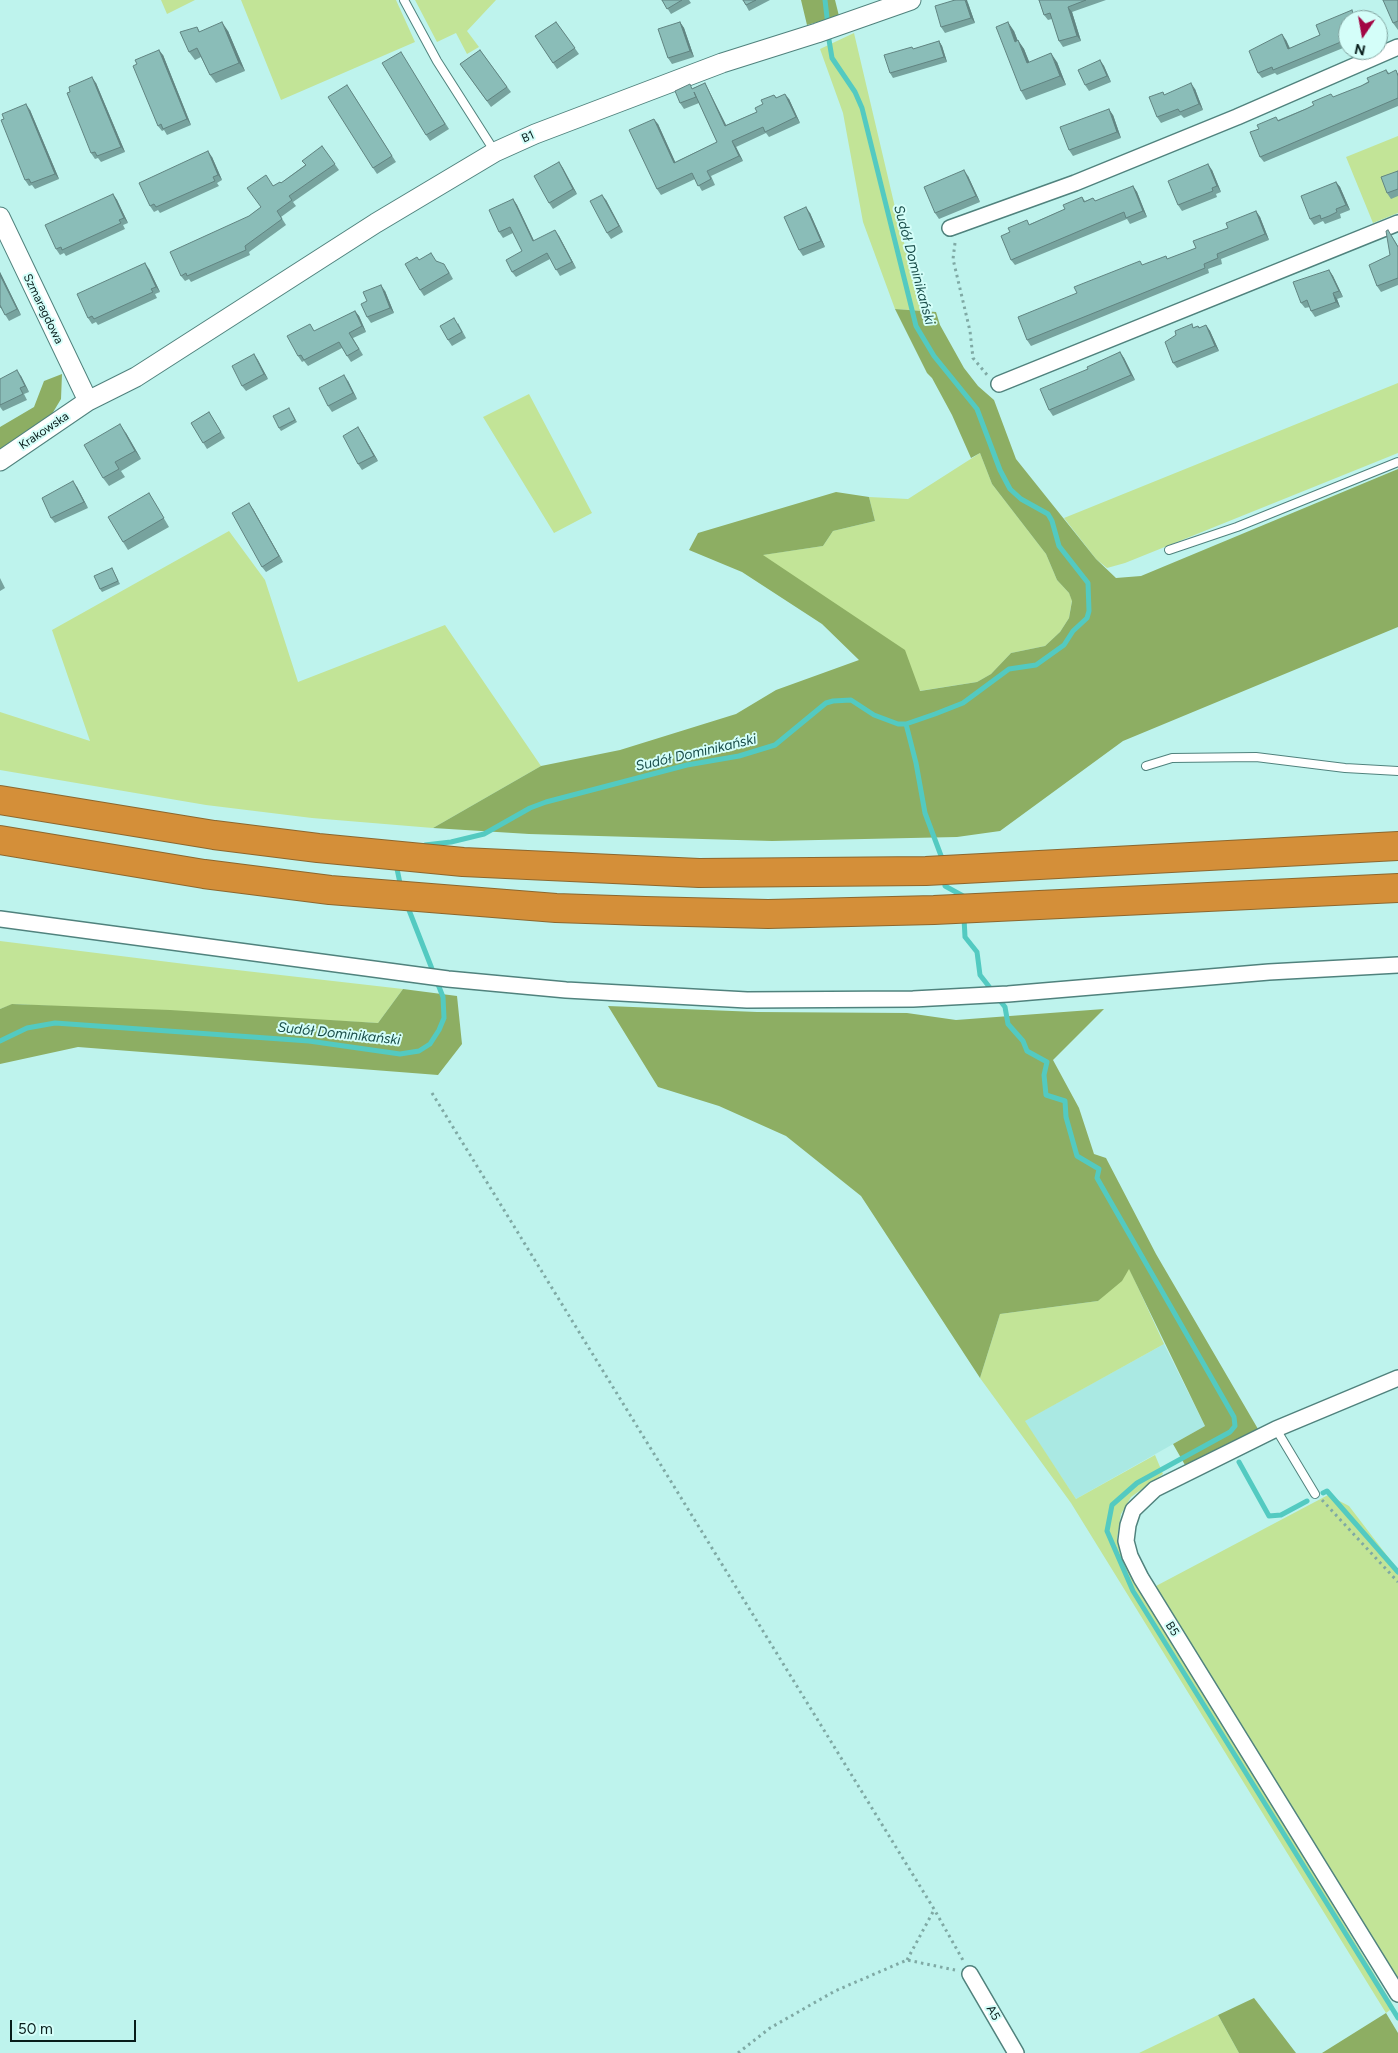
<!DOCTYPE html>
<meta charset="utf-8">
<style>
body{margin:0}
#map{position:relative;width:1398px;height:2053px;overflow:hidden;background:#bef3ed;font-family:Figtree,sans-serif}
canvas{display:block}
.north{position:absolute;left:1338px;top:10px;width:50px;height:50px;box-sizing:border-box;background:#d4fef9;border:1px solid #82a4a0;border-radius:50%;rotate:192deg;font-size:14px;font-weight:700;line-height:20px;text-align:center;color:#071c1a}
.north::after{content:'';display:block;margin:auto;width:18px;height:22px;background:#a20644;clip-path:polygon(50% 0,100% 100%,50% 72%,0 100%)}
.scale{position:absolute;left:10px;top:2020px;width:126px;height:22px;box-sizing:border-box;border:2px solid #071c1a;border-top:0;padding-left:6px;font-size:15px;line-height:18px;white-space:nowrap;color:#071c1a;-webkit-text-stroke:4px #d4fef9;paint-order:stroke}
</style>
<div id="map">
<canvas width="1398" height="2053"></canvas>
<div class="north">N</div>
<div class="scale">50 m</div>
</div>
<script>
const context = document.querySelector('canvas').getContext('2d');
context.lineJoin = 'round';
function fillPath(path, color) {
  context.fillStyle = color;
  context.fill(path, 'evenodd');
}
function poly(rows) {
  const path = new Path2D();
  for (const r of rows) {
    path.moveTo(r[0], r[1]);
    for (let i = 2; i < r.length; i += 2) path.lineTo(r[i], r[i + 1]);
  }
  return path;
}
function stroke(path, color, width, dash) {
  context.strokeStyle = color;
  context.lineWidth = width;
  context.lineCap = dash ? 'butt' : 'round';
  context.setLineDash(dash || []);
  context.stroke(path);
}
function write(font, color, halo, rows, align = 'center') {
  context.font = font + ' Figtree,sans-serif';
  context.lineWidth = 4;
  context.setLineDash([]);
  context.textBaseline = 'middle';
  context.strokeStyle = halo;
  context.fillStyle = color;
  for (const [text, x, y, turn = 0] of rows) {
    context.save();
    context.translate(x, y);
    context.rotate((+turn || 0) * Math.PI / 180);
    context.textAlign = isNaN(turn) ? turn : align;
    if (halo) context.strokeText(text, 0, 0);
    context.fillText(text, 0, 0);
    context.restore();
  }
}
const built = poly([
 [1164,1344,1205,1426,1076,1499,1024,1421]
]);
const green = poly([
 [161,0,195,0,167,14],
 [241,0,396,0,415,42,281,100],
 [415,0,496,0,467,31,479,47,467,54,456,33,437,42],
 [854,33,902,237,913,268,924,311,895,309,863,222,843,113,820,49],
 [1398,136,1398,213,1373,223,1346,157],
 [1398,383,1398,453,1125,563,1107,568,1096,559,1064,518],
 [529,394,592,513,554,533,483,417],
 [980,453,992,484,1046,554,1057,580,1069,593,1072,600,1069,618,1060,632,1045,646,1011,653,991,674,977,682,919,691,762,555,823,546,833,531,875,521,869,497,908,499],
 [229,531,265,580,298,682,445,625,541,766,433,828,312,818,206,805,0,770,0,712,90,741,52,630],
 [0,941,193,965,403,989,378,1023,13,1004,0,1009],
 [1129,1268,1164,1344,1025,1421,1076,1499,1155,1455,1163,1474,1131,1497,1121,1514,1117,1538,1131,1574,1218,1714,1394,2007,1386,2013,1071,1503,980,1378,1000,1314,1098,1301],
 [1328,1495,1349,1506,1398,1570,1398,1978,1156,1586],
 [1218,2015,1239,2053,1139,2053]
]);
const forest = poly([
 [801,0,835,0,839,16,807,25],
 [895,309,936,312,940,325,964,368,978,386,994,400,1016,459,1096,559,1116,578,1141,576,1398,469,1398,627,1123,741,1000,831,957,837,772,841,529,834,433,828,541,766,620,750,736,714,776,690,859,660,822,624,742,572,689,550,698,533,836,492,869,497,875,521,833,531,823,546,763,555,905,650,920,691,977,682,991,674,1011,653,1045,646,1060,632,1069,618,1072,601,1069,593,1057,580,1046,554,992,484,980,453,971,458,952,415,932,378,927,373],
 [62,374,61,399,49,419,0,451,0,427,34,407,44,381],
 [403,989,457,996,462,1044,438,1075,78,1047,0,1064,0,1009,12,1004,170,1010,378,1023],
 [608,1006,757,1012,907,1013,956,1020,1104,1009,1053,1060,1079,1108,1094,1154,1106,1158,1156,1254,1258,1429,1185,1465,1173,1444,1205,1426,1129,1269,1122,1281,1098,1301,1000,1314,980,1378,861,1196,786,1136,719,1106,658,1087],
 [1254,1998,1296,2053,1239,2053,1218,2015],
 [1386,2013,1398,2033,1398,2053,1322,2053]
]);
const stream = poly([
 [825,0,828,26],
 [906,724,916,763,925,813,943,861],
 [425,845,451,842,484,834,530,808,546,802,687,765,739,756,775,745,826,703,833,701,851,700,874,715,898,724,906,724,935,714,963,703,1009,669,1036,665,1064,645,1073,631,1087,618,1089,611,1088,583,1059,546,1052,521,1048,514,1021,499,1010,489,1000,470,977,409,934,356,916,326,862,108,855,92,832,58,828,34],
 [396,864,401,888],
 [944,877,945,886,965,897,964,899],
 [964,918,965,937,977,952,980,975,1005,1007,1008,1024,1023,1041,1027,1051,1047,1062,1044,1075,1046,1095,1065,1101,1066,1117,1077,1156,1099,1169,1097,1178,1234,1417,1235,1426,1230,1432,1137,1483,1112,1505,1107,1531,1133,1591,1398,2018],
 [0,1041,27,1028,55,1023,309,1041,400,1054,419,1051,430,1044,439,1030,444,1018,443,997,407,905],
 [1239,1462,1269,1516,1281,1515,1307,1501],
 [1323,1493,1327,1491,1398,1572]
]);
const path = poly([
 [955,243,953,259,970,331,973,358,988,376],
 [432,1093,934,1909,964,1962],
 [1322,1500,1398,1582],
 [907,1960,934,1910],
 [738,2053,770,2028,835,1991,907,1960,955,1970]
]);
const service = poly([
 [404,0,437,61,495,152],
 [1169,550,1237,527,1398,462],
 [1146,766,1172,758,1256,757,1345,768,1398,771],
 [1276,1429,1315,1494]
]);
const minor = poly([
 [950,228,1075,183,1237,117,1398,47],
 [999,384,1398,223],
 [0,919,448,979,566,990,747,1000,913,999,1008,994,1269,972,1398,965],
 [1398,1378,1276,1429,1155,1489,1133,1510,1128,1525,1126,1541,1130,1556,1141,1578,1398,1994],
 [970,1974,1016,2053]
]);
const tertiary = poly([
 [0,217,88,401],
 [0,461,88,401,136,377,376,223,495,152,535,134,722,63,817,33,911,0]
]);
const motorway = poly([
 [0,800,214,835,318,848,463,862,699,873,926,871,1398,846],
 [0,840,204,874,330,890,556,908,645,911,768,914,934,910,1398,888]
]);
const wall = poly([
 [662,0,689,0,691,3,671,14],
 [743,0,770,0,749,11],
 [1039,0,1106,0,1072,12,1081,41,1063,47,1059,41,1052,19,1048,20,1044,15],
 [1398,0,1398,30,1393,23],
 [968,3,975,23,945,33,941,27],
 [1355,16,1357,20,1348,20,1348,46,1277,75,1275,73,1262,78,1258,73,1286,40,1290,48,1320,35],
 [556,22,579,54,557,69,535,36],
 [680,22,684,28,694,57,672,64,668,58],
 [197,27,200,32,228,31,245,71,216,83,210,75,201,57,195,60,189,52],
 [1014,31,1018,41,1024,49,1029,62,1057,62,1066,85,1026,100,1021,91],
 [939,41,942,46,947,62,893,78,890,73,914,49],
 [480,50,511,92,491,107,460,64],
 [163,55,191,125,167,135,164,130,162,131,158,126],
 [404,58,449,129,430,141,426,135],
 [1100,60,1104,66,1111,82,1089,91,1085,85],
 [1386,70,1389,73,1398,73,1398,106,1264,162,1260,157,1278,120,1361,86],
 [96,83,125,152,101,162,98,158,95,159,91,153],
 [705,83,726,125,757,112,763,104,774,95,777,98,789,99,800,123,769,137,766,133,736,147,743,161,711,176,715,185,702,191,695,179,661,195,657,189,658,124,675,162,717,142,699,103,684,109,680,103,693,88],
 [1195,89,1203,110,1184,118,1181,115,1161,123,1157,117,1165,95],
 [351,91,396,162,377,174,373,168],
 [30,110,59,179,35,189,32,185,29,186,25,180],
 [1113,115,1121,138,1073,156,1069,150],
 [322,146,339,170,293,202,296,206,281,217,286,225,249,252,250,255,191,282,189,279,185,281,181,276,249,216,261,207,273,186,281,183,305,165],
 [212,157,222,180,217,183,219,186,160,213,158,210,154,212,150,206],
 [559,162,577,194,553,209,549,203],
 [1212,170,1221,192,1216,194,1217,197,1182,211,1178,205],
 [1398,171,1398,196,1391,199,1387,193],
 [968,176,980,202,939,219,935,213],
 [1336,182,1340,187,1350,210,1340,214,1341,218,1325,224,1323,221,1314,225,1310,219],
 [1133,186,1137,192,1147,217,1130,224,1127,219,1015,265,1011,260,1030,224,1065,209,1082,197,1085,201,1093,198,1095,201],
 [113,194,117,200,128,223,123,225,125,229,66,256,64,253,60,255,56,249],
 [513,199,517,205,534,241,559,236,576,268,560,276,550,259,516,277,512,272,522,251,513,233,503,238,499,232],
 [606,200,623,232,611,239,607,233],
 [1256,211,1260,217,1269,240,1221,259,1222,264,1208,269,1209,273,1031,346,1027,340,1077,293,1143,265,1168,259,1196,248],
 [810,213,825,247,803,256,799,250],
 [1388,230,1398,246,1398,285,1381,292,1377,286,1390,255],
 [419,260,437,261,448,270,453,279,424,296,420,290],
 [149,269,160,292,155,294,157,298,98,325,96,322,92,324,88,318],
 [1329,270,1333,276,1343,297,1337,299,1340,307,1315,317,1311,311,1310,307,1305,308,1301,303],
 [0,272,21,315,9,321,1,308,0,308],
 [385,291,394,313,371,323,367,317,367,301],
 [355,311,359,316,366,332,353,338,363,355,351,362,342,348,308,366,304,361,302,362,298,356,315,331],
 [458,323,466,338,452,346,448,340],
 [1206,325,1210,331,1219,351,1177,368,1173,363,1194,327,1198,326,1200,328],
 [1120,352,1124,358,1135,380,1053,416,1049,410,1088,369],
 [254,354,268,379,246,391,242,386],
 [21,376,29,392,24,394,27,400,3,411,0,407,0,379],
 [348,381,357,399,332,412,328,406],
 [291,411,297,422,281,431,279,428],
 [209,412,225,438,207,449,191,423],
 [358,427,378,461,362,470,358,464],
 [126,433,141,459,121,471,125,477,109,486,103,478],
 [77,487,88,508,55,523,51,518],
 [149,493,169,527,128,550,123,542],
 [253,509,283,562,266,572,262,567],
 [112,568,120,584,102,592,100,589],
 [0,578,5,588,0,591]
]);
const shadedWall = poly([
 [965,0,967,0,968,3,975,23,971,18],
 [1068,7,1072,12,1081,41,1077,36],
 [222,22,228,31,245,71,239,63],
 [680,22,684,28,694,57,690,51],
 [1008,22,1014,31,1021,50,1015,42],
 [1282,34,1286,40,1292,54,1288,49],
 [1018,40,1024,49,1033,71,1027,63],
 [939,41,942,46,947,62,944,57],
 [159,50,163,55,191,125,187,119],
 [1051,53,1057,62,1066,85,1060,76],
 [1100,60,1104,66,1111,82,1107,76],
 [92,77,96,83,125,152,121,147],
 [705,83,729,131,725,126],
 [1191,83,1195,89,1203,110,1199,104],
 [785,94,789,99,800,123,796,117],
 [26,104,30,110,59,179,55,174],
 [1109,109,1113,115,1121,138,1117,132],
 [654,119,658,124,678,168,674,163],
 [732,141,736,147,743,161,739,156],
 [208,151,212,157,222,180,218,175],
 [559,162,563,168,577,194,573,189],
 [1208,164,1212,170,1221,192,1217,186],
 [964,170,968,176,980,202,976,196],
 [1336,182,1340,187,1350,210,1346,205],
 [1133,186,1137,192,1147,217,1143,211],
 [113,194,117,200,128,223,124,218],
 [602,195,606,200,623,232,619,226],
 [513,199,517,205,537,247,533,241],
 [806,207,810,213,825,247,821,241],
 [1256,211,1260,217,1269,240,1265,234],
 [555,230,559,236,576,268,572,262],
 [145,263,149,269,160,292,156,287],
 [1329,270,1333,276,1343,297,1339,291],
 [0,272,21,315,17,309,0,275],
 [381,285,385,291,394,313,390,308],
 [1333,293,1337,299,1340,307,1336,302],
 [355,311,359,316,366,332,362,326],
 [1206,325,1210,331,1219,351,1215,346],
 [1120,352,1124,358,1135,380,1131,375],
 [254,354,258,360,268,379,264,374],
 [17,370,21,376,29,392,25,386],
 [344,375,348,381,357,399,353,393],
 [120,424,126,433,141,459,135,451],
 [358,427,362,433,378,461,374,456],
 [73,481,77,487,88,508,84,502],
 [249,503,253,509,283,562,279,556]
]);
const building = poly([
 [662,0,682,0,667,9,662,0],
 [743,0,756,0,746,5,743,0],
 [955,0,965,0,971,18,941,27,935,6,955,0],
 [1039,0,1086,0,1068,7,1077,36,1059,41,1050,13,1044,15,1039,0],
 [1383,0,1398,0,1398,21,1393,23,1383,0],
 [1352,10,1355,20,1348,20,1348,39,1273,70,1272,67,1258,73,1249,51,1282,34,1288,49,1320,35,1316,25,1352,10],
 [222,22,239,63,210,75,197,48,189,52,180,32,197,27,199,32,222,22],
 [556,22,575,48,553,63,535,36,556,22],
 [680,22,690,51,668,58,658,29,680,22],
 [1008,22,1015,42,1018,40,1027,63,1051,53,1060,76,1021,91,996,27,1008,22],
 [939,41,944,57,890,73,884,55,912,47,913,49,939,41],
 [159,50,187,119,163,129,161,124,158,126,133,66,137,64,135,60,159,50],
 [480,50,507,87,487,101,460,64,480,50],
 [401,52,445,124,426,135,382,63,401,52],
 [1100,60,1107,76,1085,85,1078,70,1100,60],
 [1386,70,1388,74,1396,70,1398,76,1398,98,1260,157,1250,132,1259,129,1257,125,1276,117,1278,121,1306,109,1314,105,1312,102,1331,94,1333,97,1361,86,1369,82,1367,78,1386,70],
 [92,77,121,147,97,156,95,152,91,153,67,93,70,92,69,87,92,77],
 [705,83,725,126,757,112,755,108,763,104,761,100,774,95,776,98,785,94,796,117,765,132,763,127,732,141,739,156,707,171,711,179,698,186,692,173,657,189,629,130,654,119,674,163,717,142,694,92,696,97,680,103,675,91,690,84,692,89,705,83],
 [1191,83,1199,104,1180,112,1178,109,1157,117,1149,97,1163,92,1164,95,1191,83],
 [347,85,392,156,373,168,328,97,347,85],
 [26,104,55,174,31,183,29,179,25,180,1,120,4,119,2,114,26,104],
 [1109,109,1117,132,1069,150,1060,127,1109,109],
 [322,146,335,164,289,196,292,200,277,211,282,219,245,246,246,250,187,276,186,273,181,276,170,252,249,216,261,207,247,188,266,175,273,186,280,182,281,183,306,165,302,161,322,146],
 [208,151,218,175,213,177,215,181,156,207,154,204,150,206,139,183,208,151],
 [559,162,573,189,549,203,534,176,559,162],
 [1208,164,1217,186,1212,188,1213,191,1178,205,1168,181,1208,164],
 [964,170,976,196,935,213,924,187,964,170],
 [1398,171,1398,189,1387,193,1381,177,1398,171],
 [1336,182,1346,205,1336,209,1337,212,1329,216,1321,219,1320,215,1310,219,1301,196,1336,182],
 [1133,186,1143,211,1126,218,1124,212,1011,260,1001,236,1010,232,1008,228,1027,220,1029,225,1065,209,1063,205,1082,197,1084,202,1093,198,1095,201,1133,186],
 [113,194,124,218,119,220,121,223,62,250,61,247,56,249,45,225,113,194],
 [602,195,619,226,607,233,590,201,602,195],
 [513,199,533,241,555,230,572,262,556,270,547,253,512,272,506,260,522,251,510,227,499,232,489,210,513,199],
 [806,207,821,241,799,250,784,217,806,207],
 [1256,211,1265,234,1217,254,1218,258,1204,264,1205,268,1027,340,1018,317,1077,293,1074,287,1140,261,1142,265,1166,256,1167,259,1196,248,1193,241,1228,228,1226,223,1256,211],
 [1388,230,1398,247,1398,278,1377,286,1369,265,1390,255,1386,231,1388,230],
 [431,253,436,261,444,264,449,273,420,290,405,264,417,257,419,260,431,253],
 [145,263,156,287,151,289,153,292,94,319,92,316,88,318,77,294,145,263],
 [1329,270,1339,291,1333,293,1336,302,1311,311,1307,300,1301,303,1293,282,1329,270],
 [0,275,17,309,5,315,0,305,0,275],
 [381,285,390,308,367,317,361,304,367,301,363,292,381,285],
 [355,311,362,326,349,333,359,349,347,356,339,342,304,360,301,355,298,356,287,336,310,324,314,331,355,311],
 [454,318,462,332,448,340,440,326,454,318],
 [1192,324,1193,328,1198,326,1199,328,1206,325,1215,346,1173,363,1165,342,1176,335,1175,331,1192,324],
 [1120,352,1131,375,1049,410,1040,389,1088,369,1087,367,1120,352],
 [254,354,264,374,242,386,232,366,254,354],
 [17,370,25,386,20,388,23,394,0,405,0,379,17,370],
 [344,375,353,393,328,406,319,388,344,375],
 [289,408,295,420,279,428,273,416,289,408],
 [209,412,221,432,203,443,191,423,209,412],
 [120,424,135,451,115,462,119,469,103,478,84,445,120,424],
 [358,427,374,456,358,464,343,436,358,427],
 [73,481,84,502,51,518,42,498,73,481],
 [149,493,164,518,123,542,108,517,149,493],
 [249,503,279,556,262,567,232,513,249,503],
 [112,568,118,581,100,589,94,576,112,568]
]);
const streetNames = [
 ["B1",528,137,-24],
 ["Szmaragdowa",43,309,64],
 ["Krakowska",44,431,-34],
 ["B5",1172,1629,58],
 ["A5",993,2013,60]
];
const waterNames = [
 ["Sudół Dominikański",914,265,75],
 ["Sudół Dominikański",696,753,-13],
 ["Sudół Dominikański",339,1034,6]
];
fillPath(built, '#aae9e3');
fillPath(green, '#c2e497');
fillPath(forest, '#8dae63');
stroke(stream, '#53cac1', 5);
stroke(service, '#50827d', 10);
stroke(minor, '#50827d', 18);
stroke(tertiary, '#50827d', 21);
stroke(motorway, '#8c672e', 30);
stroke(path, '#7fa9a4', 3, [2.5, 4]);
stroke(service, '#fff', 8);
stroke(minor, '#fff', 15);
stroke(tertiary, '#fff', 19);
stroke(motorway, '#d48f39', 28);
fillPath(wall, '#77a39e');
fillPath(shadedWall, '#618481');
fillPath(building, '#8abdb8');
stroke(building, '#618481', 1);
write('12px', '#071c1a', '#d4fef9', streetNames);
write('italic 14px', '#194d49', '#d4fef9', waterNames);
</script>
